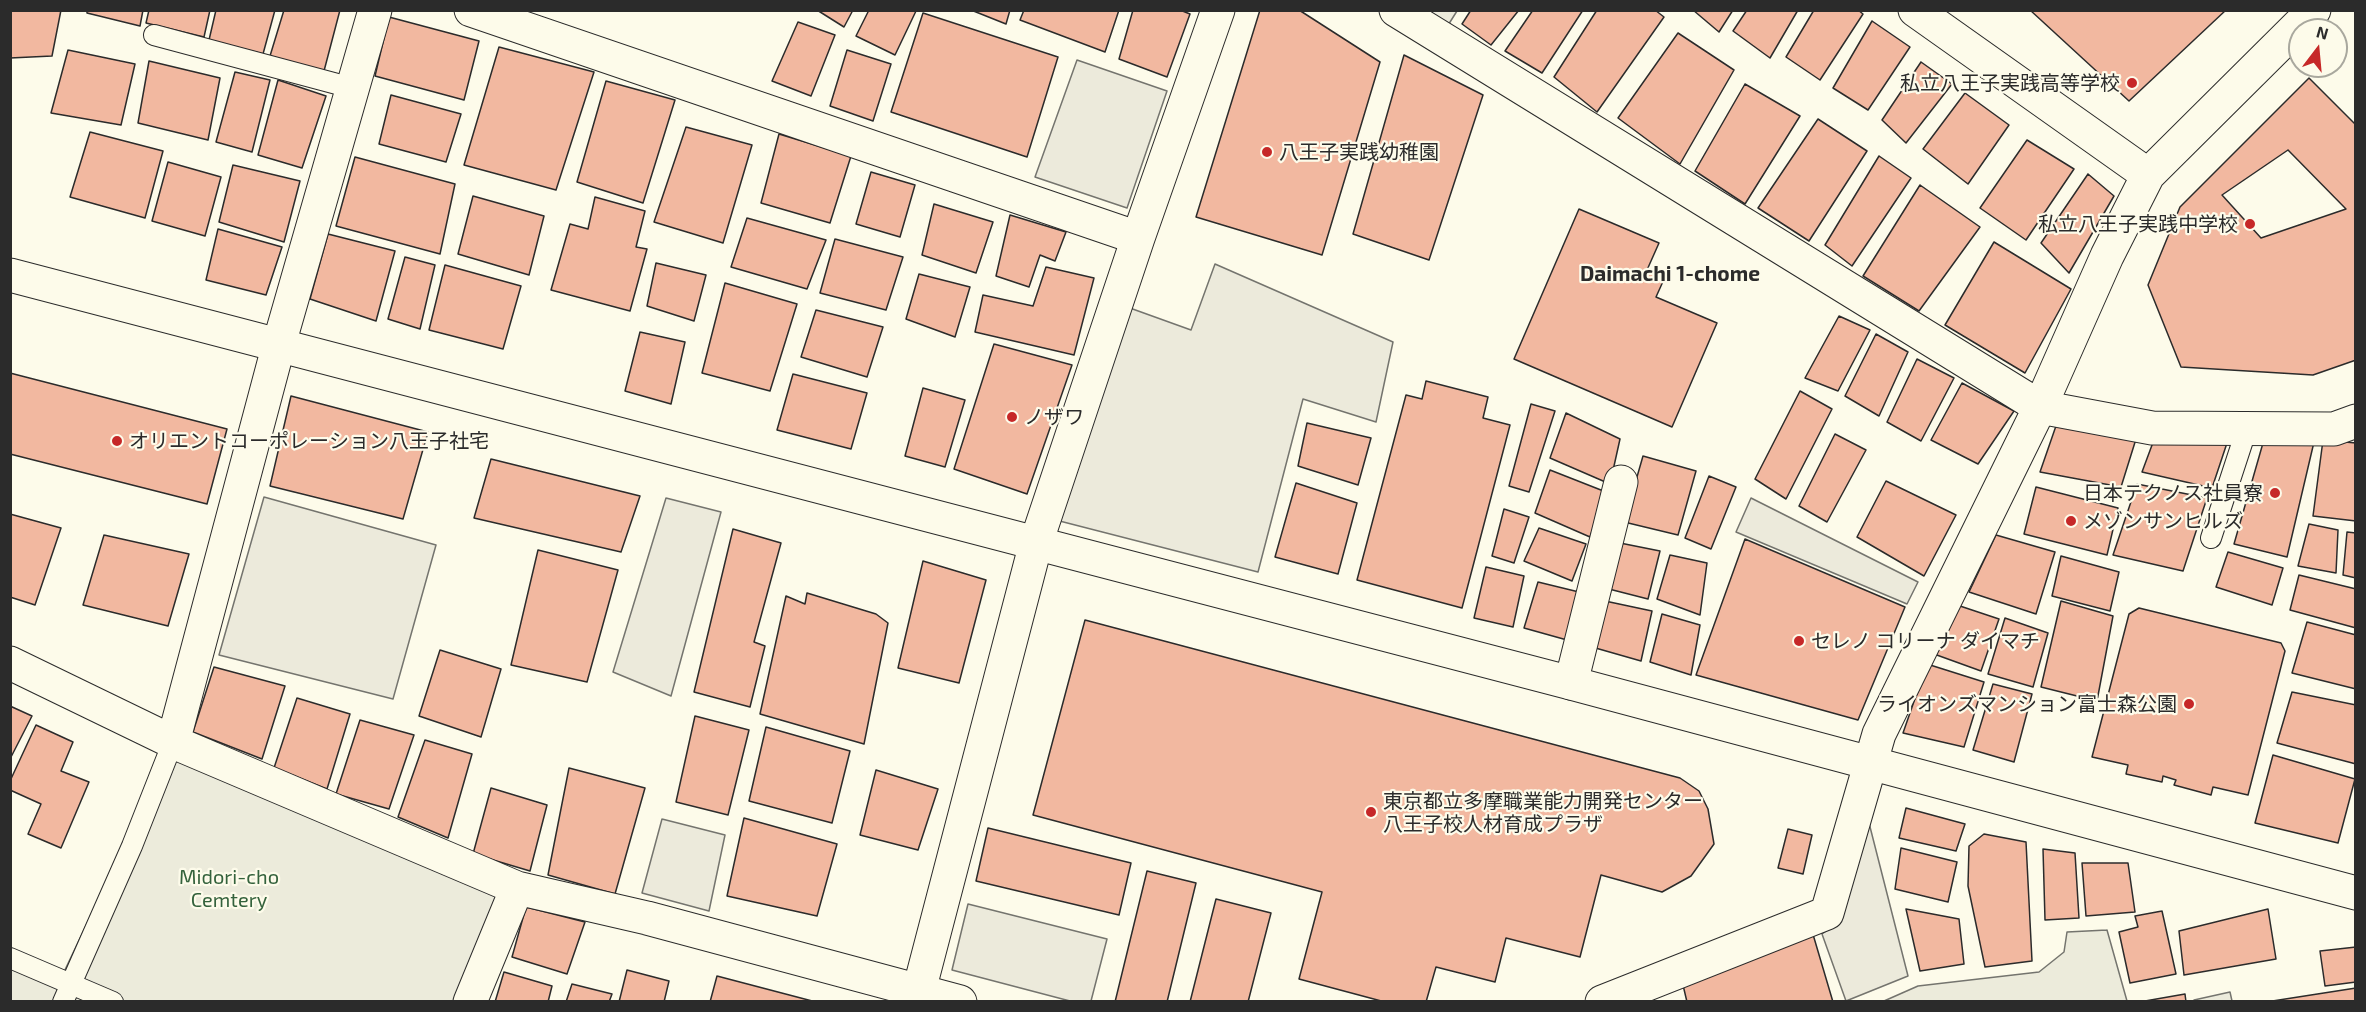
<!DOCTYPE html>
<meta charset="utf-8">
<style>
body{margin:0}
#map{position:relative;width:2366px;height:1012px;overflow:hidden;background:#fdfbea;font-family:"Exo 2",sans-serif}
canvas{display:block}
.frame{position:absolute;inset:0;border:12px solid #2b2b2b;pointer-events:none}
.north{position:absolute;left:2288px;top:18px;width:60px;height:60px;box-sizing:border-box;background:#fdfbea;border:2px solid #a9a89e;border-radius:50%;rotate:16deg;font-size:16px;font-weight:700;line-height:24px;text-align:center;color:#2b2b2b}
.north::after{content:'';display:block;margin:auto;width:21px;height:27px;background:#c62828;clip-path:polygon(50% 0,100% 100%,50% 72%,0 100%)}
</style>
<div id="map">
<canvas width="2366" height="1012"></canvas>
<div class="frame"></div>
<div class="north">N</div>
</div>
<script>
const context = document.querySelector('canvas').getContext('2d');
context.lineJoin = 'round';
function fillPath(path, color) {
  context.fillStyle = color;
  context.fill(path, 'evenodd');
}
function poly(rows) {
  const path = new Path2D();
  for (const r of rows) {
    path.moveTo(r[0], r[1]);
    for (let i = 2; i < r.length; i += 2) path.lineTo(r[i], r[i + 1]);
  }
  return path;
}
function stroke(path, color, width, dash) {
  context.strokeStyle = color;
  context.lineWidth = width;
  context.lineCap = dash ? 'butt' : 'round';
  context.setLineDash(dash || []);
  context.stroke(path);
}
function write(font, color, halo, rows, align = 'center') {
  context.font = font + ' "Exo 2","Noto Sans JP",sans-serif';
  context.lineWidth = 4.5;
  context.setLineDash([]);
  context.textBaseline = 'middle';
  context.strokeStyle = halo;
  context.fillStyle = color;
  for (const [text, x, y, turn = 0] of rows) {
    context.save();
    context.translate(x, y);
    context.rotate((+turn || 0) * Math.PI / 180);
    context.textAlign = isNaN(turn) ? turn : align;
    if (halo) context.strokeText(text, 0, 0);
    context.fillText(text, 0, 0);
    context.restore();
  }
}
const green = poly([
 [173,742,517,888,463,1001,11,1001,10,952,63,974,173,742],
 [2107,930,2127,1001,1884,1001,1918,986,2039,972,2064,952,2067,932,2107,930],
 [2230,992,2232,1001,2194,1001,2194,1000,2230,992]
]);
const parking = poly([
 [1415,11,1457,11,1445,30,1415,11],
 [1077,60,1167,91,1127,208,1035,177,1077,60],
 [1215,264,1393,342,1376,422,1303,399,1258,572,1044,517,1116,303,1191,330,1215,264],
 [264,497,436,545,393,699,219,655,264,497],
 [666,498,721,512,671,696,613,672,666,498],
 [1751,498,1918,582,1907,604,1736,532,1751,498],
 [662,819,725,835,709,911,642,893,662,819],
 [1868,819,1908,976,1846,1001,1822,934,1839,922,1868,819],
 [968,904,1107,939,1091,1001,1070,1001,952,970,968,904]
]);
const building = poly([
 [10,10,61,10,52,56,10,58,10,10],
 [87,10,143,10,140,26,87,13,87,10],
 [149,10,210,10,204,37,146,23,149,10],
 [216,10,275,10,263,54,209,40,216,10],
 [284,10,340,10,324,71,270,56,284,10],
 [817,10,853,10,844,27,817,10],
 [869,10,916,11,895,55,856,36,869,10],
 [971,10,1010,10,1006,24,971,10],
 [1024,10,1119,10,1105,52,1020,20,1024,10],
 [1133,10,1180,10,1190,14,1167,77,1119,59,1133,10],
 [1260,10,1299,10,1380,62,1322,255,1196,217,1260,10],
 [1471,10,1519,10,1491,45,1462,24,1471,10],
 [1533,10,1583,10,1542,73,1505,51,1533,10],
 [1597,10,1655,10,1664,17,1597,112,1554,77,1597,10],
 [1693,10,1733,10,1719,32,1693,10],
 [1747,10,1798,10,1770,58,1733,31,1747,10],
 [1814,10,1858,10,1863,14,1820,80,1786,57,1814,10],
 [2030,10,2226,10,2129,101,2030,10],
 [923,13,1058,57,1027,157,891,112,923,13],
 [389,17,479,41,464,100,375,76,389,17],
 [1872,21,1910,47,1868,110,1833,88,1872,21],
 [798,22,835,35,811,96,772,81,798,22],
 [1678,33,1734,70,1680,164,1618,118,1678,33],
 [499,47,594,72,556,190,464,165,499,47],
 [68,50,135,64,121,125,51,113,68,50],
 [847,50,891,64,873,121,830,106,847,50],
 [1404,55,1483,95,1429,260,1353,234,1404,55],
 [149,61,220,78,208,140,138,123,149,61],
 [1921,62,1952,84,1906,143,1882,120,1921,62],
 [235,72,270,80,252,152,216,142,235,72],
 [2309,78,2356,125,2356,360,2313,375,2181,367,2148,285,2180,207,2309,78],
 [2288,150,2346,209,2261,238,2222,195,2288,150],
 [278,80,326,96,302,168,258,155,278,80],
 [606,81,675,100,643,203,577,182,606,81],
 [1745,84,1800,116,1745,204,1695,171,1745,84],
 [1965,93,2009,125,1968,184,1923,149,1965,93],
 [391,95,461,114,446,162,379,144,391,95],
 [1818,119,1867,151,1809,241,1758,208,1818,119],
 [686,127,752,145,723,243,654,222,686,127],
 [90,132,163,151,145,218,70,197,90,132],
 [779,134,851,156,830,223,761,203,779,134],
 [2027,140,2074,169,2026,240,1980,208,2027,140],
 [1879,156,1911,178,1852,266,1825,245,1879,156],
 [355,157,455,184,440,254,336,226,355,157],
 [168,162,221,177,205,236,152,221,168,162],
 [233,165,300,181,284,242,219,222,233,165],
 [871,172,915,185,900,237,856,224,871,172],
 [2088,174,2114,196,2069,273,2041,243,2088,174],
 [1920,185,1980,227,1919,311,1863,276,1920,185],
 [473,196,544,216,529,275,458,254,473,196],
 [595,197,645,211,636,247,647,249,630,311,551,290,570,224,588,229,595,197],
 [934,204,993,222,976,273,922,255,934,204],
 [1579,209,1659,243,1647,270,1665,277,1656,297,1717,323,1672,427,1514,359,1579,209],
 [1010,215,1066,232,1055,261,1040,255,1029,287,996,276,1010,215],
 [747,218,826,240,807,289,731,267,747,218],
 [218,229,282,247,266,295,206,280,218,229],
 [328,234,395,251,376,321,310,299,328,234],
 [835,239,903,257,886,310,820,293,835,239],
 [1994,242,2071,289,2025,373,1945,325,1994,242],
 [405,257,435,265,420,329,388,319,405,257],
 [656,263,706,275,694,321,647,306,656,263],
 [445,265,521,286,503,349,429,330,445,265],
 [1046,267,1094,278,1074,355,975,332,983,295,1033,306,1046,267],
 [919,274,970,287,955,337,906,319,919,274],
 [725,283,797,304,770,391,702,373,725,283],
 [816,310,883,327,867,377,801,357,816,310],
 [1839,316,1870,330,1838,391,1805,378,1839,316],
 [640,332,685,342,671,404,625,391,640,332],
 [1876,334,1908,352,1879,416,1845,396,1876,334],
 [994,344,1072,365,1027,494,954,469,994,344],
 [1917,359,1954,378,1921,441,1887,422,1917,359],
 [10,373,227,429,207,504,10,454,10,373],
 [793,374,867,393,851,449,777,430,793,374],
 [1426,381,1488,397,1483,418,1510,425,1462,608,1357,580,1406,395,1422,399,1426,381],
 [1962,383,2014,411,1978,464,1931,440,1962,383],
 [923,388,965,400,945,467,905,456,923,388],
 [1800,391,1832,409,1786,499,1755,479,1800,391],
 [291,396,428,432,403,519,270,486,291,396],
 [1531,404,1555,411,1529,492,1509,486,1531,404],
 [1566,413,1620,439,1610,484,1550,458,1566,413],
 [1307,423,1371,438,1358,485,1298,466,1307,423],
 [2057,423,2136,439,2121,487,2040,472,2057,423],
 [1835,434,1866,450,1827,522,1799,506,1835,434],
 [2265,436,2314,442,2287,557,2234,544,2265,436],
 [2155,437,2227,443,2212,488,2142,472,2155,437],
 [2323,440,2356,443,2356,521,2313,516,2323,440],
 [1643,456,1696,471,1678,535,1624,522,1643,456],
 [491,459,640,496,621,552,474,518,491,459],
 [1550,470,1606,492,1590,537,1535,513,1550,470],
 [1709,476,1736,487,1711,549,1685,538,1709,476],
 [1886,481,1956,515,1924,576,1857,537,1886,481],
 [1296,483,1357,503,1338,574,1275,557,1296,483],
 [2137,484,2207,498,2183,571,2113,555,2137,484],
 [2036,487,2118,508,2107,555,2024,534,2036,487],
 [1504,509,1529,517,1514,563,1492,556,1504,509],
 [10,514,61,528,35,605,10,597,10,514],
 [2309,524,2338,530,2336,573,2298,566,2309,524],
 [1539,528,1586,544,1572,581,1524,561,1539,528],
 [733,529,781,543,754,642,765,646,750,707,694,692,733,529],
 [2347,532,2356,533,2356,578,2343,575,2347,532],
 [104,535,189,554,168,626,83,605,104,535],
 [1996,535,2055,552,2036,614,1969,592,1996,535],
 [1745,539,1905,607,1858,720,1696,675,1745,539],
 [1620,543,1660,551,1648,599,1605,588,1620,543],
 [538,550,618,570,587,682,511,665,538,550],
 [2228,552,2283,568,2272,605,2216,587,2228,552],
 [1670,555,1707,563,1700,615,1657,599,1670,555],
 [2061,556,2119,572,2110,611,2052,596,2061,556],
 [923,561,986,580,959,683,898,668,923,561],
 [1486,567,1524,576,1513,627,1474,618,1486,567],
 [2299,575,2356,589,2356,628,2290,610,2299,575],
 [1538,582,1579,592,1567,640,1524,628,1538,582],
 [807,593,876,614,888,623,864,744,760,714,786,596,805,604,807,593],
 [1605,601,1652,611,1641,661,1592,647,1605,601],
 [2061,601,2113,616,2097,701,2041,687,2061,601],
 [1957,605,1999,619,1981,671,1934,654,1957,605],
 [2139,608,2281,643,2285,651,2248,795,2213,787,2211,795,2174,785,2176,780,2163,776,2162,782,2126,774,2128,765,2092,757,2129,614,2139,608],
 [1662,614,1700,625,1691,675,1650,662,1662,614],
 [2005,618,2048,633,2033,687,1988,674,2005,618],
 [1085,620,1680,778,1699,791,1708,809,1714,844,1691,876,1662,892,1601,875,1580,957,1506,938,1495,982,1436,967,1426,1002,1385,1002,1299,979,1322,892,1033,815,1085,620],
 [2307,622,2356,635,2356,689,2292,673,2307,622],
 [440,650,501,669,481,737,419,716,440,650],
 [1927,664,1984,682,1964,747,1903,733,1927,664],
 [214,667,285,686,262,759,193,732,214,667],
 [1993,684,2032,694,2014,762,1973,750,1993,684],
 [2292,692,2356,705,2356,764,2277,743,2292,692],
 [297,698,350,714,327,789,274,768,297,698],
 [10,706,32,716,10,759,10,706],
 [695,716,749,730,728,815,676,802,695,716],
 [360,720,414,735,389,809,336,794,360,720],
 [36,725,73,742,61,771,89,782,61,848,28,834,41,804,10,790,10,781,36,725],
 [766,727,850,751,832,823,749,801,766,727],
 [425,740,472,754,448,838,398,817,425,740],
 [2273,755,2355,779,2338,843,2255,823,2273,755],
 [569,768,645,788,615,894,548,875,569,768],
 [876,770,938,789,918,850,860,835,876,770],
 [491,788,547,805,530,871,473,854,491,788],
 [1906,808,1965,824,1956,851,1899,838,1906,808],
 [744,818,837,844,817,916,727,896,744,818],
 [988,828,1131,863,1119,915,976,881,988,828],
 [1788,829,1812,835,1803,874,1778,868,1788,829],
 [1984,834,2026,842,2032,961,1985,967,1968,886,1969,846,1984,834],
 [1901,848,1957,862,1948,902,1895,889,1901,848],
 [2043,849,2075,853,2079,918,2045,920,2043,849],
 [2082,863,2128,863,2135,912,2086,916,2082,863],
 [1147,871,1196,883,1167,1002,1115,1002,1147,871],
 [1216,899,1271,913,1248,1002,1190,1002,1216,899],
 [526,907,585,922,567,974,512,957,526,907],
 [1906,909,1959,919,1964,964,1920,971,1906,909],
 [2268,909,2276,959,2184,975,2179,931,2268,909],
 [2162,911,2176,974,2130,983,2119,932,2138,927,2135,916,2162,911],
 [1812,931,1833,1002,1687,1002,1683,985,1812,931],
 [2356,947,2356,982,2325,986,2320,951,2356,947],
 [627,970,669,981,664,1002,619,1002,627,970],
 [504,972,552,986,548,1002,495,1002,504,972],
 [717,976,816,1002,710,1002,717,976],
 [572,984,612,994,609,1002,566,1002,572,984],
 [2356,988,2356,1002,2266,1002,2356,988],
 [2185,994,2186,1002,2145,1002,2145,1001,2185,994]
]);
const lane = poly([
 [154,35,352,88],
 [2211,538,2247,428],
 [10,958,113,1002],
 [63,1002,132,846,173,742]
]);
const street = poly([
 [471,10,1138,238],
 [1396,10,2040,407,2152,428,2334,429,2356,421],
 [1915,10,2148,175],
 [10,663,173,742,517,888,647,918,960,1002],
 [1571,683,1621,482],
 [173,742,279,344,375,10],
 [470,1002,517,888],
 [916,1002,1036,543,1138,238,1218,10],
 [1602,1002,1827,913,1879,734,2040,407,2107,256,2148,175,2314,10]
]);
const secondary = poly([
 [10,275,1571,683,2356,893]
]);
const markers = [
 [2132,83,6,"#c62828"],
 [1267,152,6,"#c62828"],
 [2250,224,6,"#c62828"],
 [1012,417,6,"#c62828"],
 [117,441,6,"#c62828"],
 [2275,493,6,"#c62828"],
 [2071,521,6,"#c62828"],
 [1799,641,6,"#c62828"],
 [2189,704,6,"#c62828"],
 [1371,812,6,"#c62828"]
];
const poiNames = [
 ["私立八王子実践高等学校",2120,83,"right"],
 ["八王子実践幼稚園",1279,152],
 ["私立八王子実践中学校",2238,224,"right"],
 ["ノザワ",1024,417],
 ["オリエントコーポレーション八王子社宅",129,441],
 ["日本テクノス社員寮",2263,493,"right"],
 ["メゾンサンヒルズ",2083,521],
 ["セレノ コリーナ ダイマチ",1811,641],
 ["ライオンズマンション富士森公園",2177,704,"right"],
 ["東京都立多摩職業能力開発センター",1383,801],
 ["八王子校人材育成プラザ",1383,824]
];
const parkNames = [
 ["Midori-cho",229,877],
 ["Cemtery",229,900]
];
const neighbourhoodNames = [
 ["Daimachi 1-chome",1670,274]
];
fillPath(green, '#ecebdb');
stroke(green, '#74746e', 1.5);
fillPath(parking, '#eceadb');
stroke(parking, '#74746e', 1.5);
fillPath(building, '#f2b8a0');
stroke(building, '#2b2b2b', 1.5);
stroke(lane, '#2b2b2b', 22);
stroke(street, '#2b2b2b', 35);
stroke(secondary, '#2b2b2b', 35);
stroke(lane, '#fdfbea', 20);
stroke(street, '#fdfbea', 33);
stroke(secondary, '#fdfbea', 33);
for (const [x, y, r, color] of markers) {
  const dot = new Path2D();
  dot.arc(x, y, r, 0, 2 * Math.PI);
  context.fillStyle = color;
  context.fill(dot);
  stroke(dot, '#fdfbea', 2);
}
write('20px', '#2b2b2b', '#fdfbea', poiNames, 'left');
write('20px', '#34623c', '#fdfbea', parkNames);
write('bold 21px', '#2b2b2b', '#fdfbea', neighbourhoodNames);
</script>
